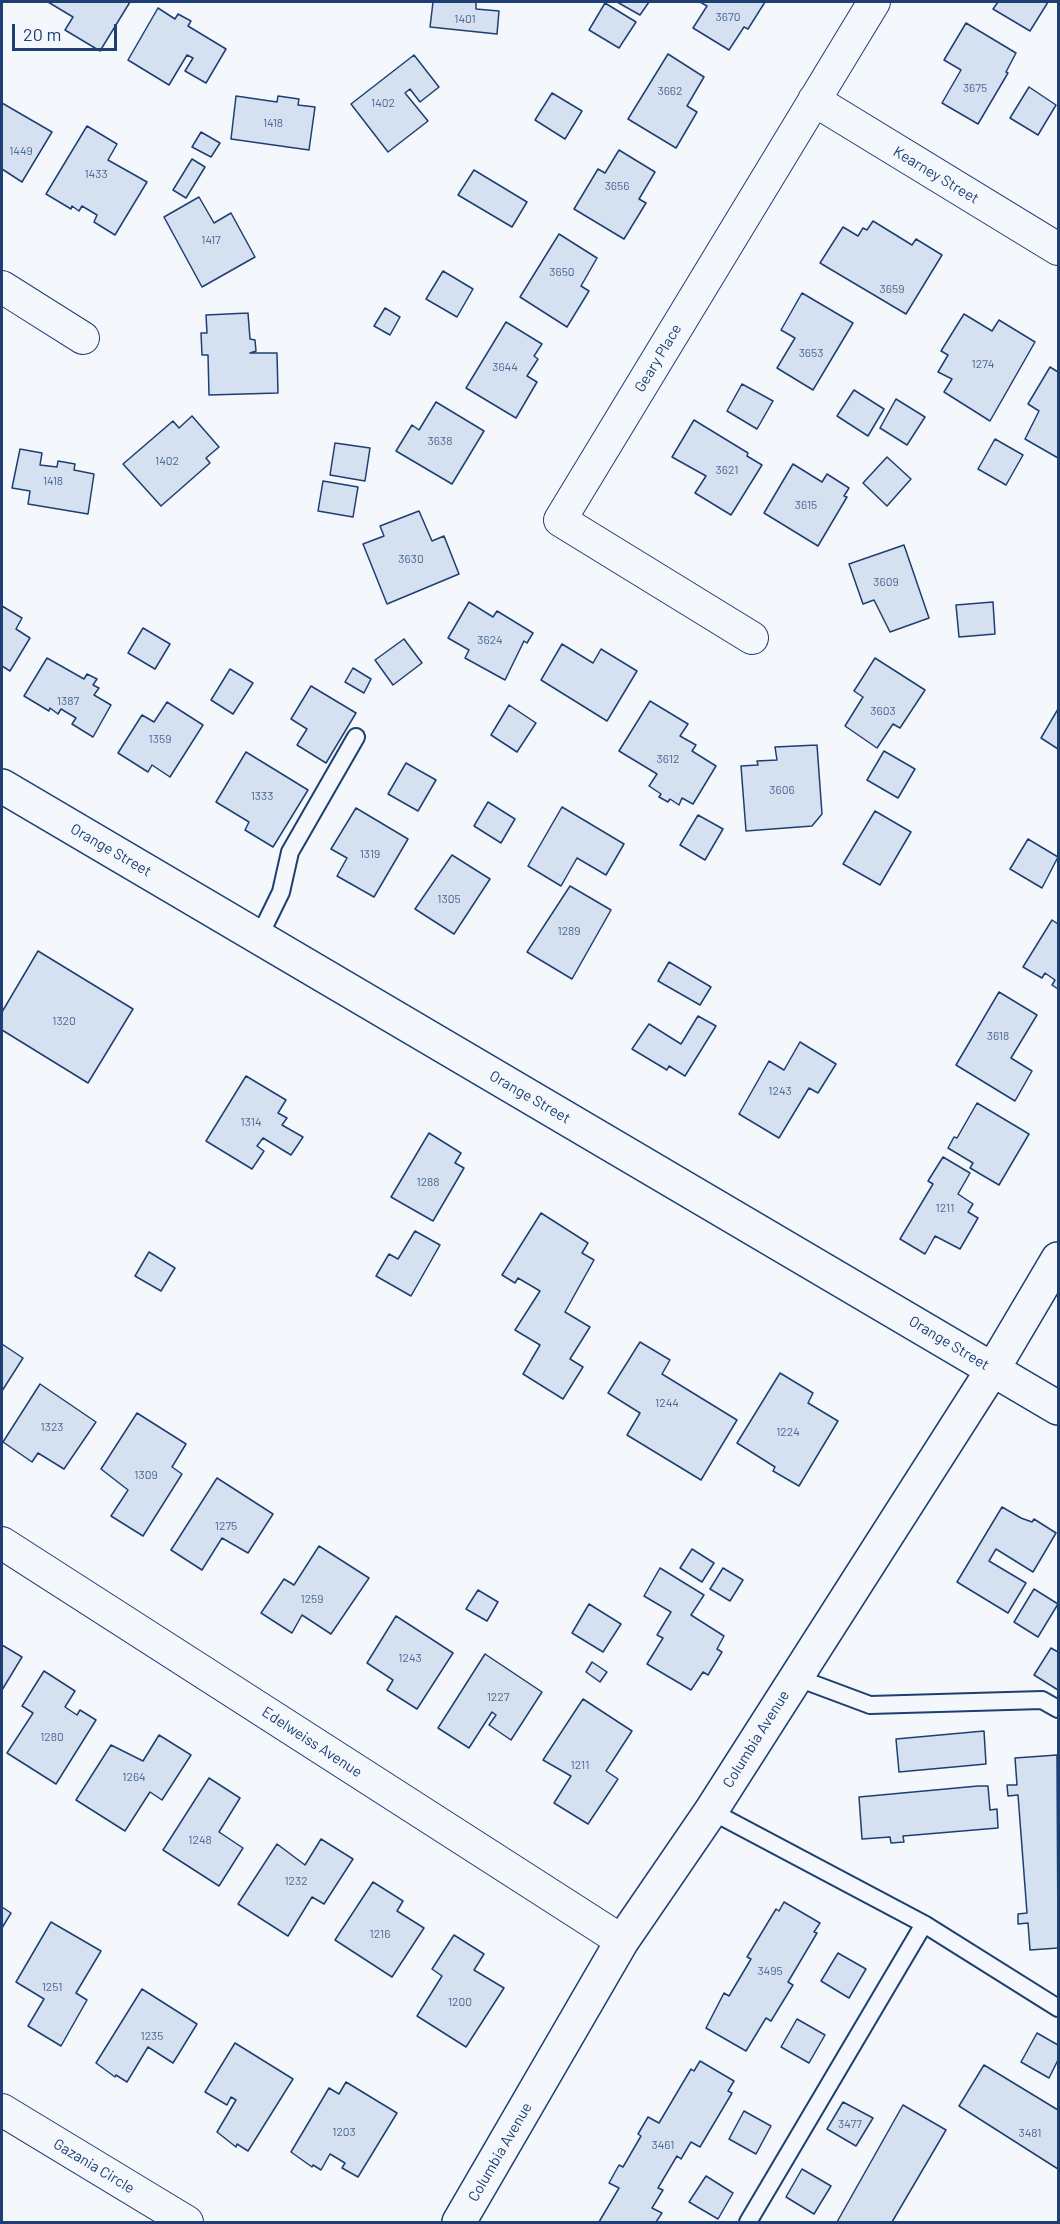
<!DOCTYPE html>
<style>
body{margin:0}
#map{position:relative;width:1060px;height:2224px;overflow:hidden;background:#f4f7fb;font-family:Barlow,sans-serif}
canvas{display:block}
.frame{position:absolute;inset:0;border:3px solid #1d3f73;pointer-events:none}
.scale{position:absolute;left:12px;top:24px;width:105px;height:27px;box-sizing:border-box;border:3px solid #1d3f73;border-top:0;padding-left:8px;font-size:18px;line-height:21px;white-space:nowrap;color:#1d3f73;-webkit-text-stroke:4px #f4f7fb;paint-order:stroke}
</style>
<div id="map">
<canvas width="1060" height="2224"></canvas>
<div class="frame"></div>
<div class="scale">20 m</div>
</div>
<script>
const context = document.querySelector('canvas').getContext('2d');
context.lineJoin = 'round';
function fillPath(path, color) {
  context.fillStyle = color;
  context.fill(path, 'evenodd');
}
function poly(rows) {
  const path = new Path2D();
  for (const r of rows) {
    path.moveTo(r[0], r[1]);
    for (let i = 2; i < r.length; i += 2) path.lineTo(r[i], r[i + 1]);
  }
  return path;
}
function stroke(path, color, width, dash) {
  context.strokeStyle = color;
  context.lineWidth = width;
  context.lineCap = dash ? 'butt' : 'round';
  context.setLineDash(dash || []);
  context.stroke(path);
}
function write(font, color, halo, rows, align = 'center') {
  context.font = font + ' Barlow,sans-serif';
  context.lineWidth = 4.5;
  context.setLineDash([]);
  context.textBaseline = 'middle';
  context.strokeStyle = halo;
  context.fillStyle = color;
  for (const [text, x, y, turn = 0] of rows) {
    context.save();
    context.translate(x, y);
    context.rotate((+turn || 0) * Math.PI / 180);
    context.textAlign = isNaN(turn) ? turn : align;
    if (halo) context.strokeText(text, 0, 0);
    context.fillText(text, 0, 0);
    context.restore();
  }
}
const building = poly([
 [48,2,130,2,100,51,65,30,73,17,48,2],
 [433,2,476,2,476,9,499,11,497,34,430,27,433,2],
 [617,2,649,2,640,15,617,2],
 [700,2,765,2,748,29,744,27,729,50,693,28,707,6,700,2],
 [998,2,1048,2,1030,31,993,9,998,2],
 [605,3,636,22,619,48,589,30,605,3],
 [158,8,175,19,178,14,191,21,188,26,226,49,206,83,185,71,193,58,187,55,169,85,128,60,158,8],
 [966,23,1016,53,1006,72,1008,73,978,124,942,103,961,70,944,60,966,23],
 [668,54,704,77,687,106,697,112,676,148,628,119,668,54],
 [414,55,439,87,420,102,410,89,405,93,428,121,388,152,351,104,414,55],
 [1029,87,1056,105,1038,135,1010,118,1029,87],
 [552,93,582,111,565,139,535,120,552,93],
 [236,96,277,102,278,96,299,99,298,105,315,107,309,150,231,139,236,96],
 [2,103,52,132,22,182,2,169,2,103],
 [87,126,117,144,108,160,147,182,115,235,94,222,97,215,82,206,79,211,72,206,71,209,46,194,87,126],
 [201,132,220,143,211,157,192,147,201,132],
 [619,150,655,172,639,199,646,203,624,239,574,209,598,169,605,173,619,150],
 [192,159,205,167,186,198,173,190,192,159],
 [474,170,527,202,512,227,458,195,474,170],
 [199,197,214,223,231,213,255,257,202,287,164,217,199,197],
 [873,221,912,245,916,239,942,255,906,314,820,263,843,227,858,236,863,228,867,230,873,221],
 [559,234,597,258,581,286,589,291,567,327,520,297,559,234],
 [443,271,473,289,457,317,426,299,443,271],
 [802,293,853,323,813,390,777,368,795,338,781,330,802,293],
 [385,308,400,317,390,335,374,326,385,308],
 [248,313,250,339,255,340,256,351,250,353,277,353,278,393,209,395,208,355,202,355,201,333,207,333,206,315,248,313],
 [964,314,992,331,999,320,1035,342,990,421,944,392,952,379,938,372,948,355,941,351,964,314],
 [506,322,542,344,534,356,538,359,527,376,537,382,516,418,466,388,506,322],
 [1050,367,1058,372,1058,458,1025,439,1039,411,1028,404,1050,367],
 [742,384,773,401,757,429,727,411,742,384],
 [854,390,884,409,868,436,837,416,854,390],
 [896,399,925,417,907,445,880,428,896,399],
 [436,402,484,431,452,484,396,451,412,425,419,430,436,402],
 [192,416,219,447,206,458,210,463,161,506,123,464,173,421,179,428,192,416],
 [694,420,748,453,747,456,762,465,731,515,695,493,706,476,672,457,694,420],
 [995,439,1023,455,1006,485,978,469,995,439],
 [335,443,370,448,365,481,330,475,335,443],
 [20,449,42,453,40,465,57,467,58,461,75,464,74,470,94,474,88,514,28,504,30,491,12,488,20,449],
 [887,457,911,479,887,506,863,483,887,457],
 [793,464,822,482,827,474,849,488,844,496,847,497,818,546,764,513,793,464],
 [323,481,358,487,353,517,318,511,323,481],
 [419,511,432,541,444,536,459,574,387,604,363,544,384,536,380,526,419,511],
 [904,545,929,618,890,632,874,600,863,604,849,564,904,545],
 [469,602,493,617,497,611,533,633,527,643,524,641,505,680,465,658,469,650,448,638,469,602],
 [993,602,995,634,959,637,956,605,993,602],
 [2,606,22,618,16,629,30,638,10,671,2,666,2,606],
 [143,628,170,644,155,669,128,653,143,628],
 [404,639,422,663,393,685,375,660,404,639],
 [562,644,593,663,601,649,637,671,607,721,541,680,562,644],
 [47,658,84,679,87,674,97,679,93,685,99,688,94,695,111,705,93,737,72,724,76,718,61,709,58,714,50,708,49,711,24,696,47,658],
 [875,658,925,690,900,728,893,724,877,748,845,726,863,697,854,691,875,658],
 [353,668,371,679,364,693,345,682,353,668],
 [230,669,253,683,233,714,211,700,230,669],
 [311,686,356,713,326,763,297,745,307,729,291,719,311,686],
 [650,701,688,724,680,736,696,745,692,751,716,766,693,804,682,798,679,805,670,799,668,802,659,797,661,794,649,786,657,774,619,751,650,701],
 [167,702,203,725,170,777,152,765,148,772,118,753,142,715,154,722,167,702],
 [509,705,536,723,517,752,491,735,509,705],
 [1058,709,1058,749,1041,738,1058,709],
 [817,745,822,814,812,826,746,831,741,766,758,765,757,761,777,760,775,747,817,745],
 [884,751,915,769,898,798,867,780,884,751],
 [246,752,308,790,273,847,245,830,249,822,216,802,246,752],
 [406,763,436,780,418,811,388,794,406,763],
 [488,802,515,819,501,843,474,826,488,802],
 [562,807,624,844,606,875,577,858,561,886,528,866,562,807],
 [356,808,408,839,374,897,337,876,347,858,331,849,356,808],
 [875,811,911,832,880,885,843,864,875,811],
 [698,815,723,829,705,860,680,845,698,815],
 [1028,839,1058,857,1042,888,1010,869,1028,839],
 [452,855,490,879,454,934,415,909,452,855],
 [570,886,611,910,572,979,527,952,570,886],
 [1052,920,1058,924,1058,989,1052,985,1055,980,1045,973,1042,978,1023,967,1052,920],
 [38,951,133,1009,88,1083,2,1030,2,1012,38,951],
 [669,962,711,987,700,1005,658,981,669,962],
 [999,992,1037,1015,1011,1058,1032,1071,1015,1101,956,1065,999,992],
 [698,1016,716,1026,685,1076,669,1066,667,1070,632,1049,649,1024,681,1044,698,1016],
 [800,1042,836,1064,818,1093,809,1088,779,1138,739,1114,769,1061,784,1070,800,1042],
 [246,1076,286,1100,278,1113,287,1118,282,1125,303,1137,291,1155,263,1138,257,1146,264,1151,252,1169,206,1141,246,1076],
 [977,1103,1029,1134,999,1185,970,1168,973,1163,948,1148,954,1137,957,1138,977,1103],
 [429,1133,461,1153,455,1163,464,1168,433,1221,391,1197,429,1133],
 [943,1157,970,1173,958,1194,973,1204,968,1212,978,1218,960,1249,935,1236,925,1254,900,1239,933,1184,928,1181,943,1157],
 [541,1213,588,1243,582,1253,594,1260,565,1312,590,1327,570,1359,583,1367,563,1399,523,1374,540,1345,515,1330,540,1291,518,1278,515,1283,502,1275,541,1213],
 [415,1231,440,1245,411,1296,376,1276,389,1254,398,1259,415,1231],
 [149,1252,175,1268,161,1291,135,1276,149,1252],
 [640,1342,670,1360,662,1374,737,1420,701,1480,627,1435,640,1413,608,1393,640,1342],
 [2,1344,23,1358,2,1391,2,1344],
 [780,1373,813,1393,808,1403,838,1421,799,1486,773,1471,775,1467,737,1443,780,1373],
 [40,1384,96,1422,64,1469,38,1453,32,1462,3,1442,40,1384],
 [137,1413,186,1444,172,1467,182,1474,143,1536,111,1516,128,1490,101,1469,137,1413],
 [217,1478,273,1514,248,1553,222,1538,202,1570,171,1550,217,1478],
 [1002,1507,1021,1518,1032,1522,1034,1519,1056,1533,1033,1572,996,1549,989,1561,1026,1583,1008,1613,957,1582,1002,1507],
 [319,1546,369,1578,331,1634,302,1615,292,1633,261,1613,284,1579,294,1585,319,1546],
 [692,1549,714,1563,702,1582,680,1568,692,1549],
 [660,1568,704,1595,691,1615,724,1636,717,1649,722,1652,708,1675,703,1672,691,1690,647,1664,663,1638,657,1635,671,1612,644,1596,660,1568],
 [723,1568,743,1580,730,1601,710,1589,723,1568],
 [1034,1589,1058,1604,1038,1637,1014,1622,1034,1589],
 [478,1590,498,1602,487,1621,466,1609,478,1590],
 [589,1604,621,1624,603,1652,572,1633,589,1604],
 [396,1616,453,1653,417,1709,387,1690,393,1680,367,1663,396,1616],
 [2,1645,22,1657,2,1690,2,1645],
 [1051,1648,1058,1652,1058,1690,1034,1675,1051,1648],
 [485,1654,542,1692,511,1740,489,1725,496,1715,492,1712,469,1748,438,1728,485,1654],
 [592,1662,607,1672,600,1682,586,1672,592,1662],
 [44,1671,75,1691,65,1707,77,1715,80,1710,96,1720,56,1784,7,1753,33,1713,22,1706,44,1671],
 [583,1699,632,1731,606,1771,618,1779,588,1824,554,1803,571,1776,543,1760,583,1699],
 [984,1731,986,1764,899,1772,896,1739,984,1731],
 [159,1735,191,1755,162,1800,150,1792,125,1831,76,1800,111,1745,143,1761,159,1735],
 [1057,1755,1058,1948,1030,1950,1028,1923,1018,1924,1018,1914,1027,1913,1018,1795,1008,1796,1007,1785,1017,1785,1015,1758,1057,1755],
 [209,1778,240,1798,219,1832,243,1848,219,1886,163,1850,209,1778],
 [978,1786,988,1786,990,1810,997,1809,998,1828,903,1836,904,1842,891,1843,890,1837,862,1839,859,1797,978,1786],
 [321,1839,353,1859,324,1904,312,1897,288,1936,238,1904,277,1844,305,1865,321,1839],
 [373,1882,403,1901,397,1911,424,1928,392,1977,335,1940,373,1882],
 [784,1902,820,1923,814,1932,817,1933,788,1982,793,1985,771,2021,766,2018,746,2051,706,2028,724,1993,729,1996,751,1959,747,1957,776,1909,779,1911,784,1902],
 [2,1907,11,1913,2,1928,2,1907],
 [51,1922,101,1951,76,1993,87,2000,61,2046,28,2026,44,1999,16,1982,51,1922],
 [454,1935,484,1954,474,1970,504,1988,466,2047,417,2016,442,1976,432,1969,454,1935],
 [838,1953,866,1969,849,1998,821,1981,838,1953],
 [142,1989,197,2024,173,2063,148,2047,127,2082,116,2075,115,2077,96,2063,142,1989],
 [797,2019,825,2035,809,2063,781,2047,797,2019],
 [1037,2033,1058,2045,1058,2060,1049,2078,1021,2062,1037,2033],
 [235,2043,293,2079,248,2151,237,2144,236,2147,217,2132,236,2100,231,2097,227,2105,205,2092,235,2043],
 [700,2061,734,2081,728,2091,732,2093,700,2147,691,2142,681,2159,677,2156,658,2188,663,2190,652,2208,662,2213,656,2222,599,2222,619,2188,609,2183,619,2165,623,2167,641,2136,638,2134,648,2117,659,2123,691,2069,694,2071,700,2061],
 [984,2065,1058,2110,1058,2169,959,2106,984,2065],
 [346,2082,397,2113,358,2177,342,2168,345,2163,330,2154,321,2170,313,2165,312,2167,291,2152,329,2088,339,2094,346,2082],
 [843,2102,873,2118,856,2146,827,2129,843,2102],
 [903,2105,946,2130,892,2222,837,2222,903,2105],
 [744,2111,771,2126,756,2154,729,2139,744,2111],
 [802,2169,831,2186,814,2214,786,2197,802,2169],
 [706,2176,733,2193,718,2219,689,2202,706,2176]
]);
const lane = poly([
 [259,937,281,892,290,852,356,737],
 [795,1677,870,1705,1042,1700,1058,1709],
 [711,1811,924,1924,1058,2008],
 [748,2222,924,1924]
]);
const street = poly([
 [814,100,1058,249],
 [2,287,83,338],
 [752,638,560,520,874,2],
 [2,1543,622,1941],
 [2,2110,187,2222]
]);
const secondary = poly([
 [2,786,1058,1408],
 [459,2222,622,1941,711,1811,993,1369,1058,1259]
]);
const numberNames = [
 ["3670",728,17],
 ["1401",465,19],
 ["3675",975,88],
 ["3662",670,91],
 ["1402",383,103],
 ["1418",273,123],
 ["1449",21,151],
 ["1433",96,174],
 ["3656",617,186],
 ["1417",211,240],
 ["3650",562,272],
 ["3659",892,289],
 ["3653",811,353],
 ["1274",983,364],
 ["3644",505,367],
 ["3638",440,441],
 ["1402",167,461],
 ["3621",727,470],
 ["1418",53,481],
 ["3615",806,505],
 ["3630",411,559],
 ["3609",886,582],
 ["3624",490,640],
 ["1387",68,701],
 ["3603",883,711],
 ["1359",160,739],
 ["3612",668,759],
 ["3606",782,790],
 ["1333",262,796],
 ["1319",370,854],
 ["1305",449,899],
 ["1289",569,931],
 ["1320",64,1021],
 ["3618",998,1036],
 ["1243",780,1091],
 ["1314",251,1122],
 ["1288",428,1182],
 ["1211",945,1208],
 ["1244",667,1403],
 ["1323",52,1427],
 ["1224",788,1432],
 ["1309",146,1475],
 ["1275",226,1526],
 ["1259",312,1599],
 ["1243",410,1658],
 ["1227",498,1697],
 ["1280",52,1737],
 ["1211",580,1765],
 ["1264",134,1777],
 ["1248",200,1840],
 ["1232",296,1881],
 ["1216",380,1934],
 ["3495",770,1971],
 ["1251",52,1987],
 ["1200",460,2002],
 ["1235",152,2036],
 ["3477",850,2124],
 ["1203",344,2132],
 ["3481",1030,2133],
 ["3461",663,2145]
];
const streetNames = [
 ["Kearney Street",936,175,31],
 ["Geary Place",658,358,-59],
 ["Orange Street",111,850,30],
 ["Orange Street",530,1097,30],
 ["Orange Street",949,1343,31],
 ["Columbia Avenue",756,1739,-58],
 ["Edelweiss Avenue",312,1742,33],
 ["Columbia Avenue",500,2152,-60],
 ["Gazania Circle",94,2166,31]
];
fillPath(building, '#d5e0f0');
stroke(building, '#1d3f73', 1.5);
stroke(lane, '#1d3f73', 20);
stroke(street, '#1d3f73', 34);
stroke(secondary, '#1d3f73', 36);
stroke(lane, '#f4f7fb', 16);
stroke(street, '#f4f7fb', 32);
stroke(secondary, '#f4f7fb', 33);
write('12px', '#4b6792', null, numberNames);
write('15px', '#1d3f73', '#f4f7fb', streetNames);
</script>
